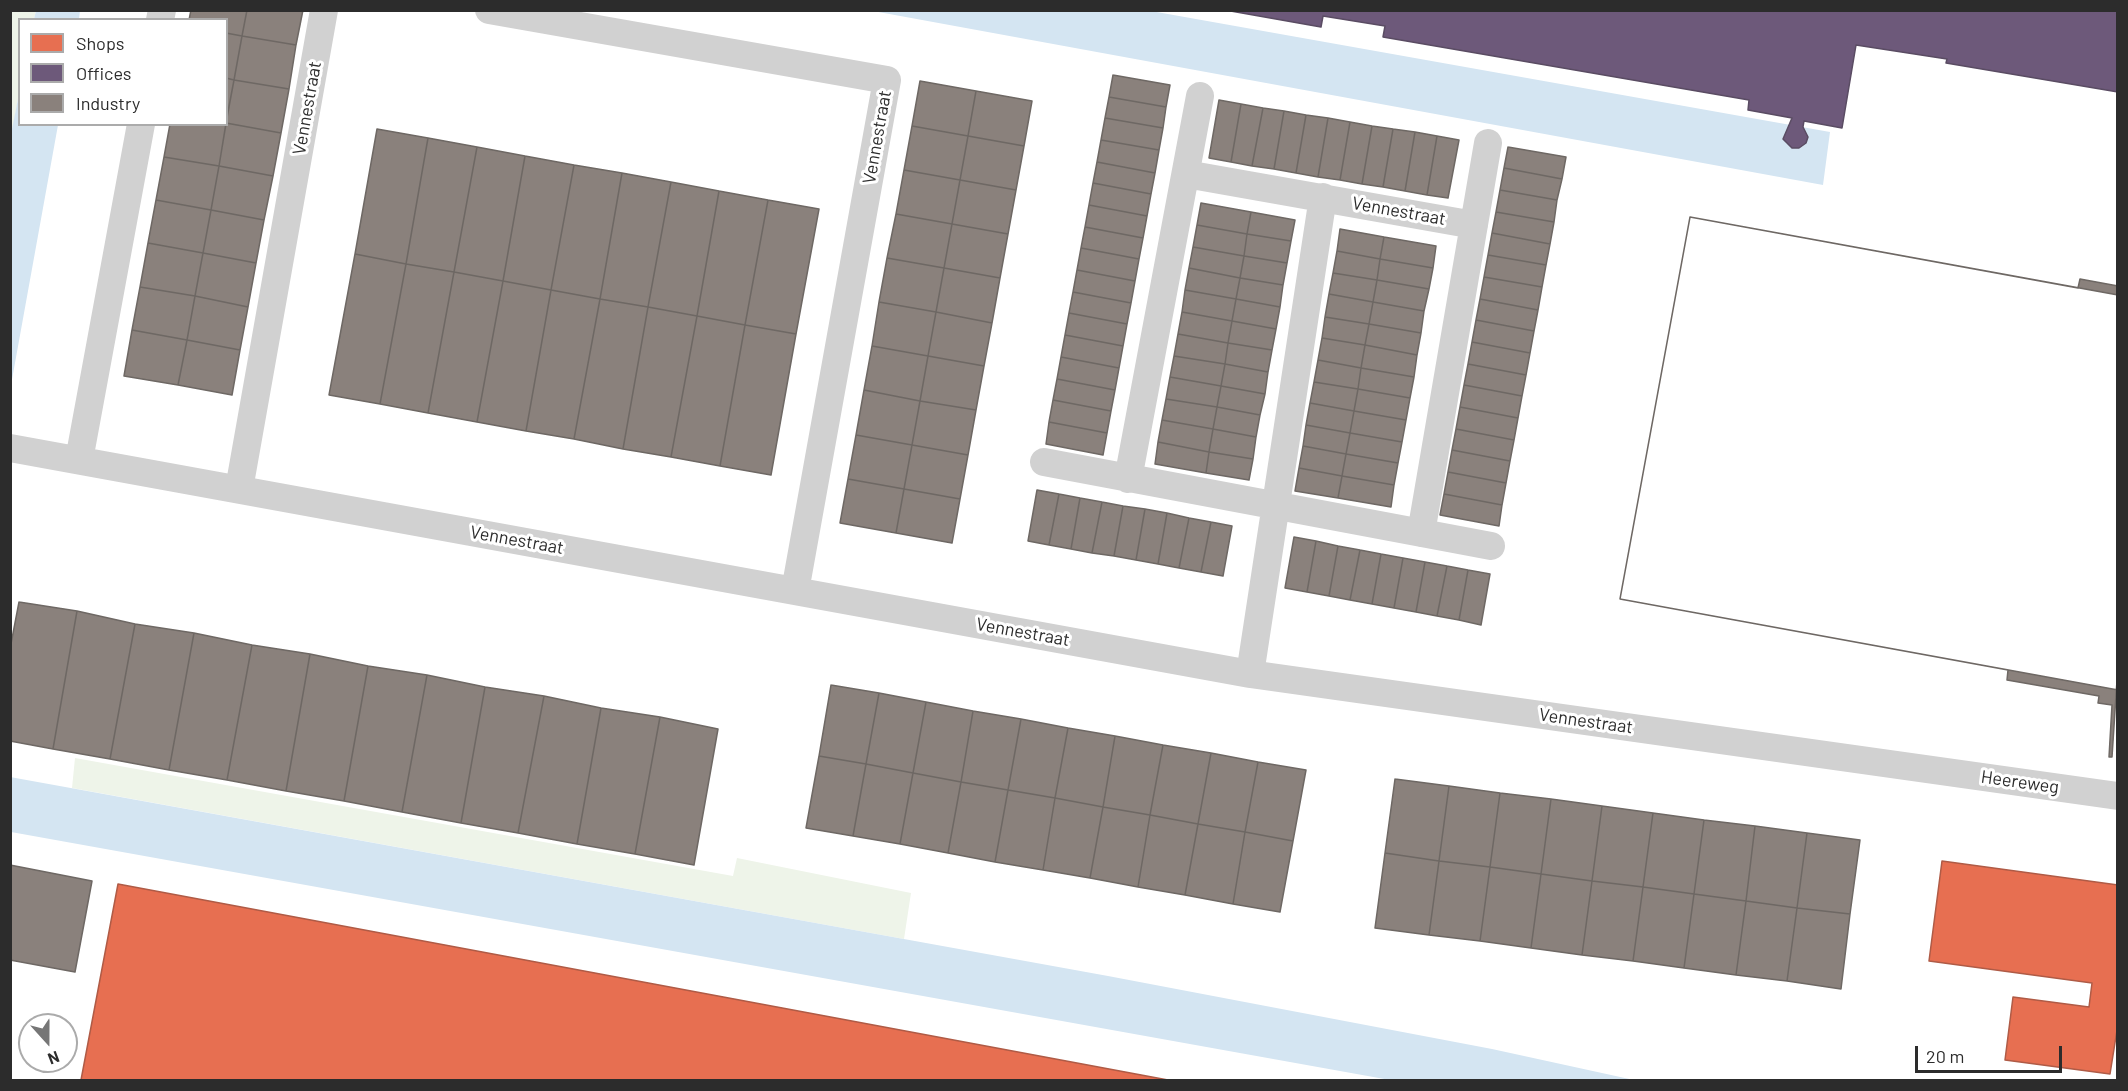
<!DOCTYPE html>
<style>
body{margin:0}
#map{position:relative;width:2128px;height:1091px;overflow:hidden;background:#fff;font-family:Barlow,sans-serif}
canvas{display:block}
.frame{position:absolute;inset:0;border:12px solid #2c2c2c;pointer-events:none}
.legend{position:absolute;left:18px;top:18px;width:210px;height:108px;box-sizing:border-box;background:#fff;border:2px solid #ababab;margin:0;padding:8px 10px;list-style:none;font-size:18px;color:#2c2c2c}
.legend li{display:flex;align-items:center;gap:12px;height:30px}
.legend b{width:30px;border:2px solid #ababab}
.north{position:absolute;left:18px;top:1013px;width:60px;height:60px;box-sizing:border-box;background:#fff;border:2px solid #ababab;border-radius:50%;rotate:159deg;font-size:16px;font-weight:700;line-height:24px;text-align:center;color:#2c2c2c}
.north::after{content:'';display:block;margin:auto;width:21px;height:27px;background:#767676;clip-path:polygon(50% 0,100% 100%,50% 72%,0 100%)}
.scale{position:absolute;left:1915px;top:1046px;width:147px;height:27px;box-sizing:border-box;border:3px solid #2c2c2c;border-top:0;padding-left:8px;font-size:18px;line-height:21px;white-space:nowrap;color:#2c2c2c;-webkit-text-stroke:4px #fff;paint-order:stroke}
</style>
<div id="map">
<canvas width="2128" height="1091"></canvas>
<div class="frame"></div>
<ul class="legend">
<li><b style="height:16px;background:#e76f51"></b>Shops</li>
<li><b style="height:16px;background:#6d597a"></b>Offices</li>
<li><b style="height:16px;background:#8a817c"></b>Industry</li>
</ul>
<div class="north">N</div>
<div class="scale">20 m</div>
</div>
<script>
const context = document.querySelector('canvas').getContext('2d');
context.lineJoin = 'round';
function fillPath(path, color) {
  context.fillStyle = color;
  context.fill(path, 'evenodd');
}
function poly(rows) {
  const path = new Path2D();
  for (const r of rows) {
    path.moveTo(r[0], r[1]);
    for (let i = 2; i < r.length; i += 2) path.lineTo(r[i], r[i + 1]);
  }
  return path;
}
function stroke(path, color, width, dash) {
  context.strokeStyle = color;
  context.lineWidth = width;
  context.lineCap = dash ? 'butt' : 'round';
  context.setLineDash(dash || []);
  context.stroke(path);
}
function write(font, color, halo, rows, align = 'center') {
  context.font = font + ' Barlow,sans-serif';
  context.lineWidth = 6;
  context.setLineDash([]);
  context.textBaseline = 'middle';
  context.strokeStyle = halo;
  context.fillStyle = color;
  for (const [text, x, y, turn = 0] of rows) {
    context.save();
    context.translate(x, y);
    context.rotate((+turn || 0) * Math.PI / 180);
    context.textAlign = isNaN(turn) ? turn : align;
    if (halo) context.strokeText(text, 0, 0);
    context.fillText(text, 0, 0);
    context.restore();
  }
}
const green = poly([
 [11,11,36,11,34,19,20,20,19,94,11,139],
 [75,758,733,876,737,858,911,893,904,939,72,788]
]);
const water = poly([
 [36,11,36,10,80,11,79,19,34,19],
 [873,11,1151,11,1830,132,1823,185],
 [19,94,20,124,58,125,11,385,10,139],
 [10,777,1108,976,1492,1049,1634,1080,1390,1080,11,832]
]);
const shops = poly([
 [1942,861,2118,885,2118,1024,2110,1074,2005,1060,2013,997,2089,1007,2092,983,1929,961,1942,861],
 [118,884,1168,1080,81,1080,118,884]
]);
const offices = poly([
 [1225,10,2118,10,2118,92,1946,63,1947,59,1856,45,1842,128,1804,121,1803,127,1808,137,1806,143,1799,148,1792,148,1783,139,1792,118,1748,110,1749,100,1383,37,1385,26,1323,16,1321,27,1225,10]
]);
const industry = poly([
 [191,10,247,10,242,36,226,33,226,20,189,20,191,10],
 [247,10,303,10,296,45,242,36,247,10],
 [226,33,242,36,234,80,226,78,226,33],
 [242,36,296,45,289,89,234,80,242,36],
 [1113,75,1170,85,1166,107,1109,97,1113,75],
 [226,78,234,80,226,122,226,78],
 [234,80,289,89,281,133,226,123,234,80],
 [920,81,976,91,968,136,912,126,920,81],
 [976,91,1032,101,1024,146,968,136,976,91],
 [1109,97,1166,107,1163,128,1105,118,1109,97],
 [1219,100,1241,104,1231,162,1209,158,1219,100],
 [1241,104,1263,108,1252,166,1231,162,1241,104],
 [1263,108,1284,111,1274,169,1252,166,1263,108],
 [1284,111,1306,115,1296,173,1274,169,1284,111],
 [1306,115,1328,118,1318,177,1296,173,1306,115],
 [1105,118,1163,128,1159,150,1101,140,1105,118],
 [1328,118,1350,122,1340,180,1318,177,1328,118],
 [1350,122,1372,126,1362,184,1340,180,1350,122],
 [226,123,281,133,273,176,219,166,226,123],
 [170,124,226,124,219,166,164,157,170,124],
 [912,126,968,136,960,180,904,170,912,126],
 [1372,126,1393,129,1383,187,1362,184,1372,126],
 [377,129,428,138,406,264,355,254,377,129],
 [1393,129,1415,132,1405,191,1383,187,1393,129],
 [1415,132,1437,136,1427,195,1405,191,1415,132],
 [968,136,1024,146,1016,190,960,180,968,136],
 [1437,136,1459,140,1448,198,1427,195,1437,136],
 [428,138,477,147,454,272,406,264,428,138],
 [1101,140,1159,150,1155,173,1097,162,1101,140],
 [477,147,525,156,503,281,454,272,477,147],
 [1508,147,1566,157,1562,179,1504,168,1508,147],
 [525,156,574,165,551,290,503,281,525,156],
 [164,157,219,166,211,210,156,200,164,157],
 [1097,162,1155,173,1151,194,1093,183,1097,162],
 [574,165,622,173,600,299,551,290,574,165],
 [219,166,273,176,264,220,211,210,219,166],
 [1504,168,1562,179,1557,200,1500,190,1504,168],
 [904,170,960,180,952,224,896,214,904,170],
 [622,173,671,182,648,307,600,299,622,173],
 [960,180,1016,190,1008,234,952,224,960,180],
 [671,182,719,191,697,316,648,307,671,182],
 [1093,183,1151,194,1147,216,1089,205,1093,183],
 [1500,190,1557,200,1554,222,1496,212,1500,190],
 [719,191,768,200,745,325,697,316,719,191],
 [156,200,211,210,203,253,148,243,156,200],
 [768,200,819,209,796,334,745,325,768,200],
 [1201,203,1251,212,1247,234,1197,225,1201,203],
 [1089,205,1147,216,1143,238,1085,227,1089,205],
 [211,210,264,220,256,263,203,253,211,210],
 [1251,212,1295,220,1291,241,1247,234,1251,212],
 [1496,212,1554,222,1550,244,1492,233,1496,212],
 [896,214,952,224,944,268,887,258,896,214],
 [1690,217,2078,288,2080,279,2118,286,2118,665,2112,757,2109,757,2112,705,2098,703,2099,696,2007,680,2008,670,1620,599,1690,217],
 [1690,217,2118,295,2118,690,1620,599,1690,217],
 [952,224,1008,234,1000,278,944,268,952,224],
 [1197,225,1247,234,1244,256,1193,247,1197,225],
 [1085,227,1143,238,1139,259,1081,248,1085,227],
 [1340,229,1384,237,1380,259,1337,251,1340,229],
 [1492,233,1550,244,1546,265,1488,255,1492,233],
 [1247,234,1291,241,1287,263,1244,256,1247,234],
 [1384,237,1436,246,1433,268,1380,259,1384,237],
 [148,243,203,253,195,296,140,287,148,243],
 [1193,247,1244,256,1240,278,1189,268,1193,247],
 [1081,248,1139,259,1135,281,1077,270,1081,248],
 [1337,251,1380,259,1377,280,1333,273,1337,251],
 [203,253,256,263,248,307,195,296,203,253],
 [355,254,406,264,380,404,329,395,355,254],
 [1488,255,1546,265,1542,287,1484,277,1488,255],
 [1244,256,1287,263,1283,285,1240,278,1244,256],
 [887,258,944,268,936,312,879,302,887,258],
 [1380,259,1433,268,1429,289,1377,280,1380,259],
 [406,264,454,272,428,413,380,404,406,264],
 [944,268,1000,278,992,323,936,312,944,268],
 [1189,268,1240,278,1236,299,1185,290,1189,268],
 [1077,270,1135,281,1131,303,1073,292,1077,270],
 [454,272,503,281,477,422,428,413,454,272],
 [1333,273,1377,280,1373,302,1329,294,1333,273],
 [1484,277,1542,287,1538,310,1480,299,1484,277],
 [1240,278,1283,285,1280,307,1236,299,1240,278],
 [1377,280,1429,289,1424,311,1373,302,1377,280],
 [503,281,551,290,526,431,477,422,503,281],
 [140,287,195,296,187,340,132,330,140,287],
 [551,290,600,299,574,439,526,431,551,290],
 [1185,290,1236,299,1232,321,1182,312,1185,290],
 [1073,292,1131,303,1127,324,1069,313,1073,292],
 [1329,294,1373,302,1369,324,1325,317,1329,294],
 [195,296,248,307,240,350,187,340,195,296],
 [600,299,648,307,623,449,574,439,600,299],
 [1236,299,1280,307,1276,329,1232,321,1236,299],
 [1480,299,1538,310,1534,331,1476,320,1480,299],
 [879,302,936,312,928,356,872,346,879,302],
 [1373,302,1424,311,1421,333,1369,324,1373,302],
 [648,307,697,316,671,457,623,449,648,307],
 [936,312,992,323,984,366,928,356,936,312],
 [1182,312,1232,321,1228,343,1178,334,1182,312],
 [1069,313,1127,324,1123,346,1065,335,1069,313],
 [697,316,745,325,720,466,671,457,697,316],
 [1325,317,1369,324,1365,345,1322,338,1325,317],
 [1476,320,1534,331,1530,353,1472,342,1476,320],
 [1232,321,1276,329,1272,350,1228,343,1232,321],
 [1369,324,1421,333,1417,355,1365,345,1369,324],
 [745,325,796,334,771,475,720,466,745,325],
 [132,330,187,340,178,385,124,376,132,330],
 [1178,334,1228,343,1225,364,1174,356,1178,334],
 [1065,335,1123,346,1119,368,1061,357,1065,335],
 [1322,338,1365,345,1361,368,1318,360,1322,338],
 [187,340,240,350,232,395,178,385,187,340],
 [1472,342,1530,353,1526,375,1468,364,1472,342],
 [1228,343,1272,350,1268,372,1225,364,1228,343],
 [1365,345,1417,355,1414,377,1361,368,1365,345],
 [872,346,928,356,920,401,864,390,872,346],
 [928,356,984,366,976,410,920,401,928,356],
 [1174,356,1225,364,1221,386,1170,377,1174,356],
 [1061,357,1119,368,1115,390,1057,379,1061,357],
 [1318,360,1361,368,1358,389,1314,382,1318,360],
 [1225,364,1268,372,1265,394,1221,386,1225,364],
 [1468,364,1526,375,1522,396,1464,385,1468,364],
 [1361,368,1414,377,1410,398,1358,389,1361,368],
 [1170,377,1221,386,1217,407,1166,399,1170,377],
 [1057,379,1115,390,1111,411,1053,400,1057,379],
 [1314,382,1358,389,1354,411,1310,403,1314,382],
 [1464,385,1522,396,1518,418,1460,407,1464,385],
 [1221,386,1265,394,1260,415,1217,407,1221,386],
 [1358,389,1410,398,1406,420,1354,411,1358,389],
 [864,390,920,401,912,445,856,435,864,390],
 [1166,399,1217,407,1213,429,1162,420,1166,399],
 [1053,400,1111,411,1107,433,1049,422,1053,400],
 [920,401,976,410,968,455,912,445,920,401],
 [1310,403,1354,411,1350,433,1306,425,1310,403],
 [1217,407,1260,415,1256,437,1213,429,1217,407],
 [1460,407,1518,418,1514,440,1456,429,1460,407],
 [1354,411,1406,420,1402,442,1350,433,1354,411],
 [1162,420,1213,429,1209,452,1158,442,1162,420],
 [1049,422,1107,433,1103,455,1046,444,1049,422],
 [1306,425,1350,433,1346,454,1303,446,1306,425],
 [1213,429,1256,437,1253,459,1209,452,1213,429],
 [1456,429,1514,440,1510,461,1452,450,1456,429],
 [1350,433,1402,442,1398,463,1346,454,1350,433],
 [856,435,912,445,904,489,848,479,856,435],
 [1158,442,1209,452,1206,473,1155,464,1158,442],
 [912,445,968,455,960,499,904,489,912,445],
 [1303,446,1346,454,1342,476,1299,468,1303,446],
 [1452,450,1510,461,1506,483,1448,472,1452,450],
 [1209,452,1253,459,1249,480,1206,473,1209,452],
 [1346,454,1398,463,1394,485,1342,476,1346,454],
 [1299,468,1342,476,1338,498,1295,491,1299,468],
 [1448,472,1506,483,1502,505,1444,494,1448,472],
 [1342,476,1394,485,1391,507,1338,498,1342,476],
 [848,479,904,489,896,533,840,523,848,479],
 [904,489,960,499,952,543,896,533,904,489],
 [1037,490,1059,494,1049,545,1028,541,1037,490],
 [1059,494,1080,498,1071,549,1049,545,1059,494],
 [1444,494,1502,505,1499,526,1440,515,1444,494],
 [1080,498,1102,502,1092,553,1071,549,1080,498],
 [1102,502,1123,506,1114,556,1092,553,1102,502],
 [1123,506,1145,509,1136,560,1114,556,1123,506],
 [1145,509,1167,513,1158,564,1136,560,1145,509],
 [1167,513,1189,518,1179,568,1158,564,1167,513],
 [1189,518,1211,522,1201,572,1179,568,1189,518],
 [1211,522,1232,526,1223,576,1201,572,1211,522],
 [1294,537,1316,541,1307,592,1285,588,1294,537],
 [1316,541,1338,546,1329,596,1307,592,1316,541],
 [1338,546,1360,550,1350,600,1329,596,1338,546],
 [1360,550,1381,554,1372,604,1350,600,1360,550],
 [1381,554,1403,558,1394,608,1372,604,1381,554],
 [1403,558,1425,562,1416,612,1394,608,1403,558],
 [1425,562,1447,566,1437,616,1416,612,1425,562],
 [1447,566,1468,570,1459,620,1437,616,1447,566],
 [1468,570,1490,574,1481,625,1459,620,1468,570],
 [19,602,77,611,53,749,10,741,10,649,19,602],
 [77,611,135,624,110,759,53,749,77,611],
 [135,624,194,633,169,770,110,759,135,624],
 [194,633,252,645,227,780,169,770,194,633],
 [252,645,310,654,286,791,227,780,252,645],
 [310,654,368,666,344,801,286,791,310,654],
 [368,666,427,675,402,812,344,801,368,666],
 [427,675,485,687,461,823,402,812,427,675],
 [831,685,879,693,866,764,819,756,831,685],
 [485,687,544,696,518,833,461,823,485,687],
 [879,693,926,702,913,773,866,764,879,693],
 [544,696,601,708,577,844,518,833,544,696],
 [926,702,973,711,961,782,913,773,926,702],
 [601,708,660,717,635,854,577,844,601,708],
 [973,711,1021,719,1008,790,961,782,973,711],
 [660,717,718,729,694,865,635,854,660,717],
 [1021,719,1068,728,1055,798,1008,790,1021,719],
 [1068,728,1115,736,1103,807,1055,798,1068,728],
 [1115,736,1163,745,1150,815,1103,807,1115,736],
 [1163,745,1211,753,1198,824,1150,815,1163,745],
 [1211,753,1258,762,1245,832,1198,824,1211,753],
 [819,756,866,764,853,836,806,828,819,756],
 [1258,762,1306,770,1293,841,1245,832,1258,762],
 [866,764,913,773,900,844,853,836,866,764],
 [913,773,961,782,948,853,900,844,913,773],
 [1395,779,1449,786,1439,861,1385,853,1395,779],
 [961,782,1008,790,995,862,948,853,961,782],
 [1449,786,1500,793,1490,867,1439,861,1449,786],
 [1008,790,1055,798,1043,870,995,862,1008,790],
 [1500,793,1551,799,1541,874,1490,867,1500,793],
 [1055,798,1103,807,1090,878,1043,870,1055,798],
 [1551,799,1602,806,1592,881,1541,874,1551,799],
 [1602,806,1653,813,1643,887,1592,881,1602,806],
 [1103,807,1150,815,1138,887,1090,878,1103,807],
 [1653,813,1704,820,1694,894,1643,887,1653,813],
 [1150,815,1198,824,1185,895,1138,887,1150,815],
 [1704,820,1755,826,1746,901,1694,894,1704,820],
 [1198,824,1245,832,1233,904,1185,895,1198,824],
 [1755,826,1807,833,1797,908,1746,901,1755,826],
 [1245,832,1293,841,1280,912,1233,904,1245,832],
 [1807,833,1860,840,1850,914,1797,908,1807,833],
 [1385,853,1439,861,1429,935,1375,928,1385,853],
 [1439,861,1490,867,1480,941,1429,935,1439,861],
 [10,865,92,881,75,972,10,960,10,865],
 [1490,867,1541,874,1531,948,1480,941,1490,867],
 [1541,874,1592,881,1582,955,1531,948,1541,874],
 [1592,881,1643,887,1633,961,1582,955,1592,881],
 [1643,887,1694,894,1684,968,1633,961,1643,887],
 [1694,894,1746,901,1736,975,1684,968,1694,894],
 [1746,901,1797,908,1787,981,1736,975,1746,901],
 [1797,908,1850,914,1841,989,1787,981,1797,908]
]);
const lane = poly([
 [489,10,887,80,795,591],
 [160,20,162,10],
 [1186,174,1474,225],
 [10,448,1250,674,2118,796],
 [79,460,141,124],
 [1044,462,1491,546],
 [1128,479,1200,96],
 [239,489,324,10],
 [1421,533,1488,143],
 [1250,674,1323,197]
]);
const streetNames = [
 ["Vennestraat",307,108,-80],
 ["Vennestraat",877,137,-80],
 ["Vennestraat",1399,211,10],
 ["Vennestraat",517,540,10],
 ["Vennestraat",1023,632,10],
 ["Vennestraat",1586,721,8],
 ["Heereweg",2020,782,8]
];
fillPath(green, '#eef4e9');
fillPath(water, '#d4e5f2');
fillPath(shops, '#e76f51');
stroke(shops, '#af5b46', 1.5);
fillPath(offices, '#6d597a');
stroke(offices, '#5a4c63', 1.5);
fillPath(industry, '#8a817c');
stroke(industry, '#6e6864', 1.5);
stroke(lane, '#d1d1d1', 28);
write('18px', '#2c2c2c', '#fff', streetNames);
</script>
